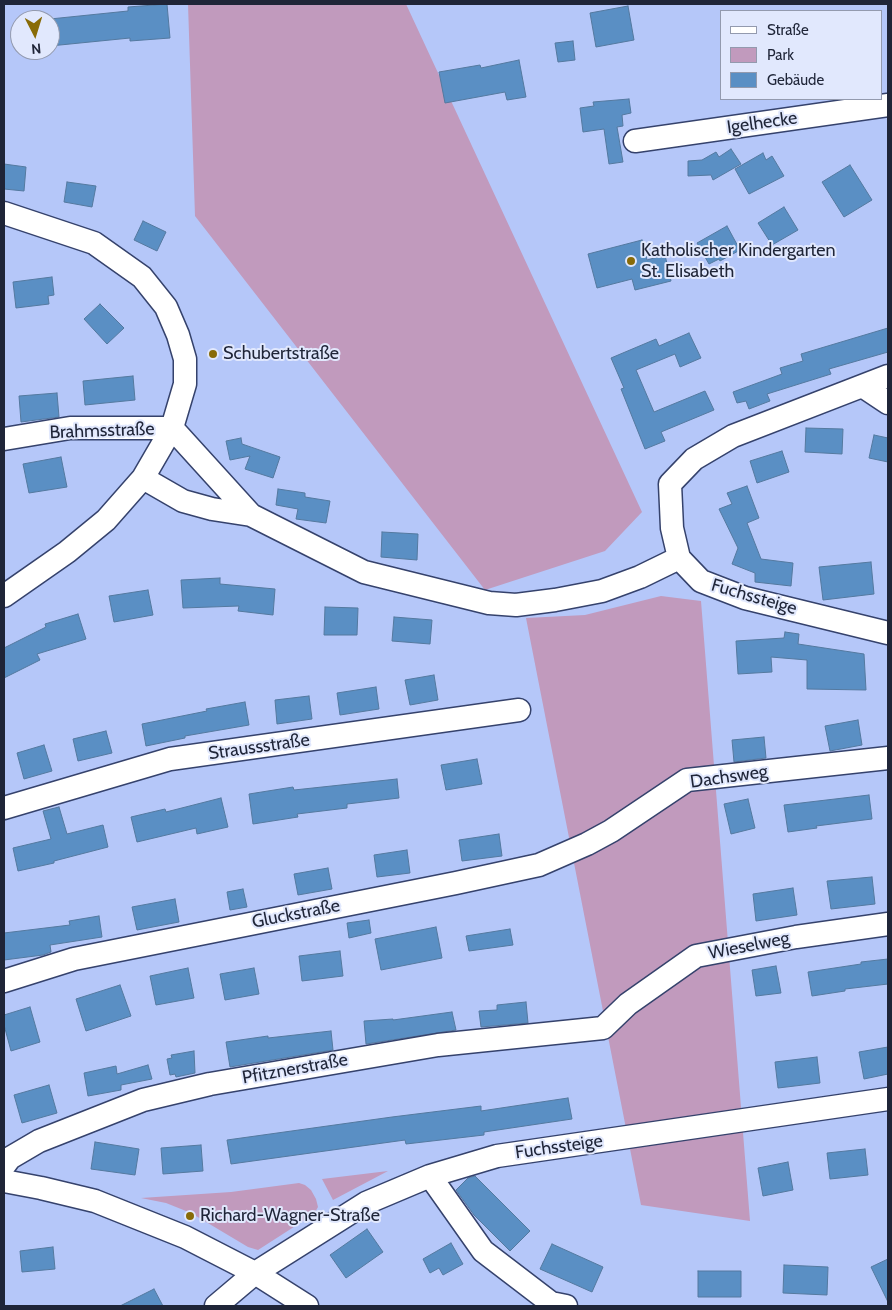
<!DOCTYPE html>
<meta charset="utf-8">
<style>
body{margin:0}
#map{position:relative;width:892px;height:1310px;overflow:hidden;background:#b5c7f9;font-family:Cabin,sans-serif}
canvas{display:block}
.frame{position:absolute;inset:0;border:5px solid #1f2538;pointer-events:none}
.legend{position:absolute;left:720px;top:10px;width:162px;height:90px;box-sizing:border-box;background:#e1e8fd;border:1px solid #939aae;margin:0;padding:6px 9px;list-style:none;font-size:15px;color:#1f2538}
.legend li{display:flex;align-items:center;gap:10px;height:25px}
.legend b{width:25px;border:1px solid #939aae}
.north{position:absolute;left:10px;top:10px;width:50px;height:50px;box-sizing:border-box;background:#e1e8fd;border:1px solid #939aae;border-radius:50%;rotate:175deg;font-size:14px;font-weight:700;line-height:20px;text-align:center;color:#1f2538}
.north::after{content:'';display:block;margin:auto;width:18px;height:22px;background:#886b08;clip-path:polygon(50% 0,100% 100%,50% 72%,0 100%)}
</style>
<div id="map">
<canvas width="892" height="1310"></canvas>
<div class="frame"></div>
<ul class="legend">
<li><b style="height:6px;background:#fff"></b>Straße</li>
<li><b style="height:14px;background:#c19abd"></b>Park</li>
<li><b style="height:14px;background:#5a8fc4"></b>Gebäude</li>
</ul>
<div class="north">N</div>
</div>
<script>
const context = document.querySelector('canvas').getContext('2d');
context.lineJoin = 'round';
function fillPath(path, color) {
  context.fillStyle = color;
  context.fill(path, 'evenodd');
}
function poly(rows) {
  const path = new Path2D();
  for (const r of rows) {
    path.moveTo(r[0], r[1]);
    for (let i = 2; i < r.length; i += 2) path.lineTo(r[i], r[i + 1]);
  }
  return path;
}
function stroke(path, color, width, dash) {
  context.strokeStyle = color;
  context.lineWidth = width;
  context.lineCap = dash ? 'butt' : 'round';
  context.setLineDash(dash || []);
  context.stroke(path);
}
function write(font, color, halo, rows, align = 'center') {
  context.font = font + ' Cabin,sans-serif';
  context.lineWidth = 4;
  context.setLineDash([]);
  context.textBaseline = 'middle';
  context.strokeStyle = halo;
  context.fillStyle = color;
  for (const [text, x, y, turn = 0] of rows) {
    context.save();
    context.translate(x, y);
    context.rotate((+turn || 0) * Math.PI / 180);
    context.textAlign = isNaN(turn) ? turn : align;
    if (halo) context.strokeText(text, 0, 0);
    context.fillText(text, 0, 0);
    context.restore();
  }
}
const green = poly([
 [188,4,406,4,642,512,605,551,485,590,195,216],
 [661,596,701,601,750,1221,641,1205,526,618,585,615],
 [388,1171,333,1200,322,1179],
 [299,1183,305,1185,311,1190,316,1199,318,1207,314,1214,258,1250,248,1247,191,1213,166,1203,141,1198,231,1192]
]);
const building = poly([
 [167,4,170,38,130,41,130,38,50,46,50,19,128,11,128,7,167,4],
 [628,6,634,40,596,47,590,13,628,6],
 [573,41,575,60,558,62,555,43,573,41],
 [519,60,526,97,507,100,505,92,445,103,439,72,480,65,481,68,519,60],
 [629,99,631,113,622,115,623,126,617,127,623,162,609,164,604,129,583,132,580,108,594,106,593,102,629,99],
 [731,149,741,164,713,180,711,175,688,176,688,161,702,160,716,152,719,157,731,149],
 [763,153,766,160,772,156,784,176,749,194,735,169,763,153],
 [4,164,26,167,24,191,4,189,4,164],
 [850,165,872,200,844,217,822,182,850,165],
 [67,182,96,186,92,207,64,202,67,182],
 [784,207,798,230,772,245,758,223,784,207],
 [143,221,166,232,157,251,134,240,143,221],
 [727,226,740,250,720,261,719,259,709,264,697,243,727,226],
 [642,240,647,260,665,255,671,281,635,290,632,279,597,288,588,254,642,240],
 [52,277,54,295,48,296,49,304,16,308,13,282,52,277],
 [100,304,124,328,107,344,84,319,100,304],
 [888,328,888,352,829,369,831,374,767,394,770,401,749,409,746,401,737,403,733,392,782,374,780,368,803,361,801,354,888,328],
 [689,333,701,358,680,367,675,354,636,370,654,412,705,391,714,410,661,432,665,441,645,449,621,389,624,388,611,358,656,339,659,346,689,333],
 [133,376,135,400,85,405,83,381,133,376],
 [57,393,59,417,21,422,19,396,57,393],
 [806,428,843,429,842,454,805,452,806,428],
 [874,435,888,438,888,462,869,458,874,435],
 [241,438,242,444,280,457,273,478,245,469,250,456,230,460,226,441,241,438],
 [782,451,789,472,757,483,750,461,782,451],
 [61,457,67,487,29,493,23,464,61,457],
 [747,486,759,518,747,523,761,559,793,563,791,586,755,582,755,573,732,564,738,548,719,509,732,504,727,493,747,486],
 [278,489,305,493,305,497,330,501,326,523,296,519,298,509,276,505,278,489],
 [382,532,418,534,417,560,381,557,382,532],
 [871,562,874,594,823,600,819,567,871,562],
 [220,578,220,584,275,589,273,615,238,611,239,606,183,608,181,580,220,578],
 [148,590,153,615,114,622,109,596,148,590],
 [325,607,358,608,357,635,324,635,325,607],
 [78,614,86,639,37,654,40,660,4,678,4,648,46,627,45,624,78,614],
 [394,617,432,620,430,644,392,641,394,617],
 [785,632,799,634,798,644,864,654,866,690,807,689,807,660,771,657,772,672,738,674,736,641,784,638,785,632],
 [434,675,438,700,410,705,405,680,434,675],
 [376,687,379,709,340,715,337,693,376,687],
 [309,696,312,719,277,724,275,700,309,696],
 [245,702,249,725,185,736,185,738,146,746,142,724,207,711,206,709,245,702],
 [858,720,862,745,830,751,825,726,858,720],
 [106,731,112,753,78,761,73,739,106,731],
 [764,737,766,758,734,762,732,740,764,737],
 [44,745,52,771,24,779,17,753,44,745],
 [477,759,482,784,446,790,441,765,477,759],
 [397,779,399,798,347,804,347,808,297,814,298,817,253,824,249,794,293,787,294,790,397,779],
 [869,795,872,819,816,826,817,828,788,832,784,805,869,795],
 [221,798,228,827,197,834,196,828,137,842,131,817,165,809,166,812,221,798],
 [748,799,755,828,731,834,724,804,748,799],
 [59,807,67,834,103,825,108,847,54,861,54,863,18,871,13,848,51,839,43,811,59,807],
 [499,834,502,856,462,861,459,840,499,834],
 [407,850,410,873,377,877,374,855,407,850],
 [328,868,332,889,298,895,294,874,328,868],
 [872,877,875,904,831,909,827,881,872,877],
 [793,888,797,915,756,921,753,894,793,888],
 [243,889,247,907,230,910,227,892,243,889],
 [175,899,179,922,137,930,132,907,175,899],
 [99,916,102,937,50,945,51,952,43,955,4,960,4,933,70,925,69,921,99,916],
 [369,920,371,933,349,938,347,923,369,920],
 [436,927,442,958,381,970,375,939,436,927],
 [510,929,513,945,469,951,466,936,510,929],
 [340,951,343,976,302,981,299,956,340,951],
 [888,959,888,984,845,989,845,991,812,996,808,972,861,964,861,962,888,959],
 [776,966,781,993,756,996,752,970,776,966],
 [188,968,194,998,156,1005,150,976,188,968],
 [254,968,259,994,225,1000,220,974,254,968],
 [120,985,131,1016,86,1031,76,999,120,985],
 [526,1002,528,1023,481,1027,479,1011,497,1010,497,1005,526,1002],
 [30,1007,40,1042,11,1051,4,1025,4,1015,30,1007],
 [452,1012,456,1030,366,1044,364,1021,393,1019,393,1020,452,1012],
 [331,1031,333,1050,230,1067,226,1042,268,1036,268,1038,331,1031],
 [888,1047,888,1074,864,1079,859,1052,888,1047],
 [194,1051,195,1073,176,1077,175,1074,170,1075,167,1059,172,1058,171,1055,194,1051],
 [817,1057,820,1083,778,1088,775,1062,817,1057],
 [148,1065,152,1079,121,1085,121,1090,88,1096,84,1073,116,1066,117,1074,148,1065],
 [49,1085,57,1113,22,1123,14,1095,49,1085],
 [568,1098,572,1119,484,1132,484,1135,406,1144,405,1140,231,1164,227,1140,392,1117,481,1106,481,1111,568,1098],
 [95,1142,139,1149,135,1175,91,1169,95,1142],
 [201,1145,203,1171,163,1174,161,1148,201,1145],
 [865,1149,868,1175,830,1179,827,1153,865,1149],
 [788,1162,793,1190,763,1196,758,1168,788,1162],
 [475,1176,530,1231,510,1251,474,1215,456,1190,468,1178,475,1176],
 [367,1229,383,1252,346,1278,330,1255,367,1229],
 [451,1243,463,1264,443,1275,439,1268,430,1273,423,1259,451,1243],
 [552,1244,603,1267,592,1292,540,1269,552,1244],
 [53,1247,55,1269,22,1272,20,1251,53,1247],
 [888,1259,888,1302,871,1267,888,1259],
 [784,1265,828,1267,827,1295,783,1293,784,1265],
 [698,1271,741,1271,741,1297,698,1297,698,1271],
 [154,1289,163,1306,120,1306,154,1289]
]);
const minor = poly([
 [635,141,888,105],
 [4,213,94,243,142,277,166,307,178,335,185,359,185,384,172,428,143,478,106,520,67,552,4,596],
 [888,376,733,436,694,459,670,484,672,528,679,558,701,581,745,598,888,633],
 [864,387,888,403],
 [4,439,70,428,172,428,251,515,364,572,489,603,516,605,555,600,602,591,640,577,679,558],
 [143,478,183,501,212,509,251,515],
 [4,808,170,759,519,710],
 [4,981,74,959,456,883,539,865,587,844,611,831,687,780,888,758],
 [4,1166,10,1158,39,1141,143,1100,210,1084,438,1045,603,1028,628,1004,696,956,796,937,888,924],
 [430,1176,483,1251,551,1303,566,1306],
 [4,1181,41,1188,95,1201,185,1237,255,1273,307,1306],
 [216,1306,255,1273,366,1203,430,1176,497,1156,888,1099]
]);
const markers = [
 [631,261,5,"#886b08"],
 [213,354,5,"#886b08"],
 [190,1216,5,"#886b08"]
];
const streetNames = [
 ["Igelhecke",762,123,-8],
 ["Brahmsstraße",102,431,-2],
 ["Fuchssteige",754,597,16],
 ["Straussstraße",259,747,-8],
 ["Dachsweg",729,777,-8],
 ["Gluckstraße",296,914,-11],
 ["Wieselweg",749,946,-11],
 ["Pfitznerstraße",295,1069,-10],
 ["Fuchssteige",559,1147,-8]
];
const poiNames = [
 ["Katholischer Kindergarten",641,251],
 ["St. Elisabeth",641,272],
 ["Schubertstraße",223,354],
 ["Richard-Wagner-Straße",200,1216]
];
fillPath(green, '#c19abd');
fillPath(building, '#5a8fc4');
stroke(building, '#54799f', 1);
stroke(minor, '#35426c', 25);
stroke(minor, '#fff', 22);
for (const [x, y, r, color] of markers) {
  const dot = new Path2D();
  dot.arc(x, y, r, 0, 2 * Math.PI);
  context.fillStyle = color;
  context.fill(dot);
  stroke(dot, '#e1e8fd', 2);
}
write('18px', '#1f2538', '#e1e8fd', streetNames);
write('18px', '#1f2538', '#e1e8fd', poiNames, 'left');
</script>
